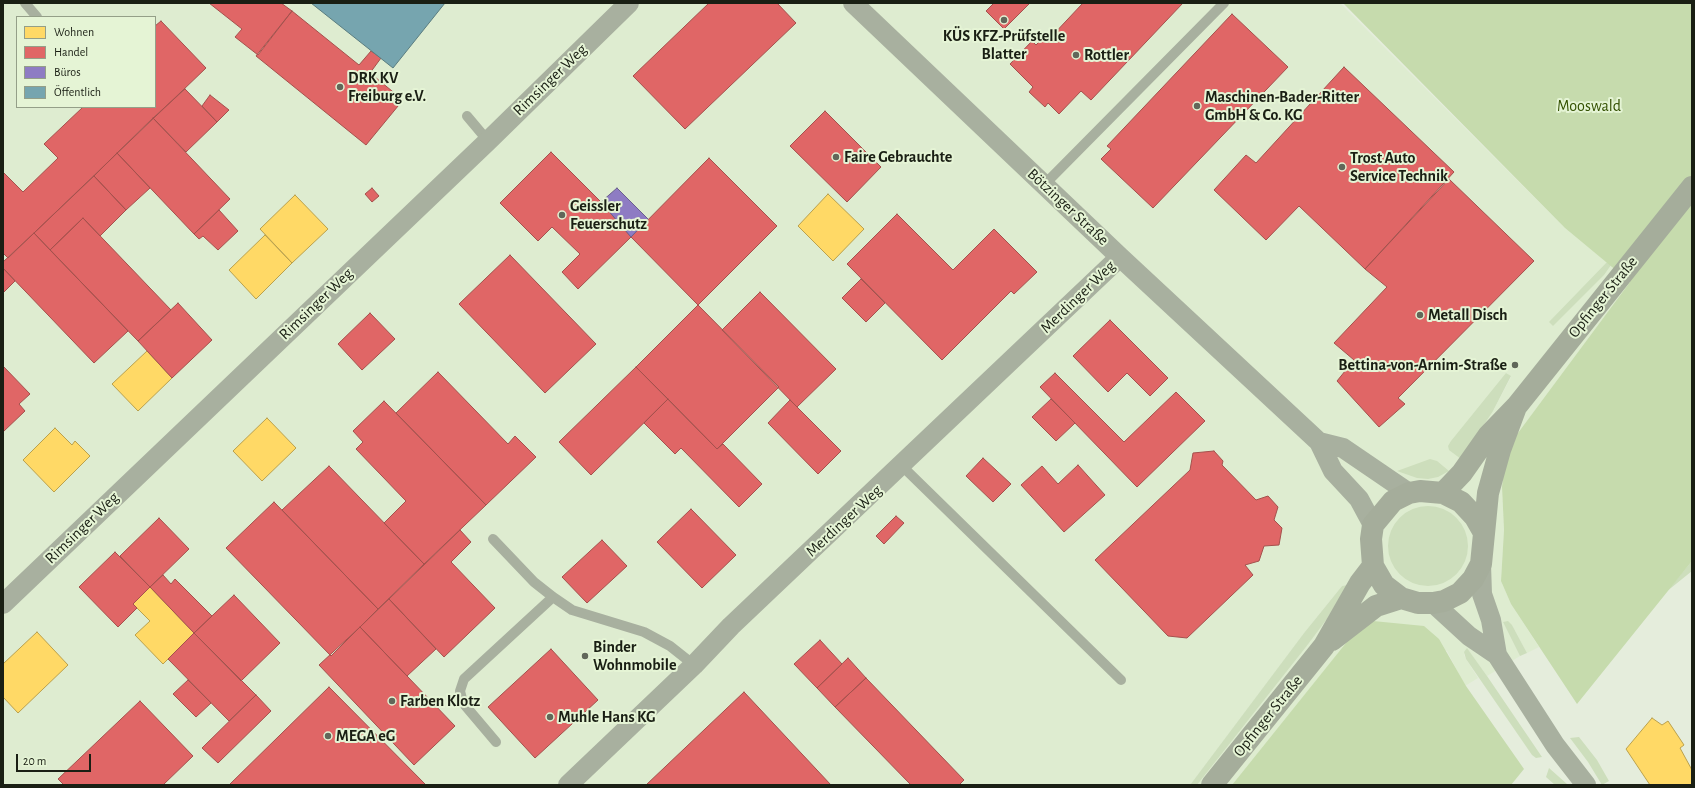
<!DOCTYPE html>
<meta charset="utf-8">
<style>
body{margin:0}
#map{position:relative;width:1695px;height:788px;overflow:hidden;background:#e5eddc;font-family:"Alegreya Sans",sans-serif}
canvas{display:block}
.frame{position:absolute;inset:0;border:4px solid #1a1f14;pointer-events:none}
.legend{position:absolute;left:16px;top:16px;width:140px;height:92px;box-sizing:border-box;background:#e5f4d5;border:1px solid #949f88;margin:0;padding:5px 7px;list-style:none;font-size:12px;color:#1a1f14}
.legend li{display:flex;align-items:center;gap:8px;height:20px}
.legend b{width:20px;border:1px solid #949f88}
.scale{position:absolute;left:16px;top:754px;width:75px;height:18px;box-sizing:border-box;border:2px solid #1a1f14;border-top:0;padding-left:5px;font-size:12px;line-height:14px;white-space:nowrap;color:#1a1f14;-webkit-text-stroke:3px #e5f4d5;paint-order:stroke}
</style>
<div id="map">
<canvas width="1695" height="788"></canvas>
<div class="frame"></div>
<ul class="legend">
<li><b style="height:11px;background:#ffd966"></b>Wohnen</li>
<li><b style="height:11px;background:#e06666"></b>Handel</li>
<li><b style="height:11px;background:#8e7cc3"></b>Büros</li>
<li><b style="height:11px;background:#76a5af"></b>Öffentlich</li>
</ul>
<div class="scale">20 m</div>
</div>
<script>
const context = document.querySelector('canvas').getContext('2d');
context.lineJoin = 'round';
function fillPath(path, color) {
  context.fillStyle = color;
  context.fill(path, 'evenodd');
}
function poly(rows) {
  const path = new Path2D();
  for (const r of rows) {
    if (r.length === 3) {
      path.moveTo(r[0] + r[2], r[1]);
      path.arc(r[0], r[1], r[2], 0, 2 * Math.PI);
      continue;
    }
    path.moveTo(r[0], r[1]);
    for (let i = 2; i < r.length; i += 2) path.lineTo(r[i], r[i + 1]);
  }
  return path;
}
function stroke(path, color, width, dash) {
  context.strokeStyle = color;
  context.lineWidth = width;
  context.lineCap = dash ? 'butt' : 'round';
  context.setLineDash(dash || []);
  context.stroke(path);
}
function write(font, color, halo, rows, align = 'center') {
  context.font = font + ' "Alegreya Sans",sans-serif';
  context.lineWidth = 4;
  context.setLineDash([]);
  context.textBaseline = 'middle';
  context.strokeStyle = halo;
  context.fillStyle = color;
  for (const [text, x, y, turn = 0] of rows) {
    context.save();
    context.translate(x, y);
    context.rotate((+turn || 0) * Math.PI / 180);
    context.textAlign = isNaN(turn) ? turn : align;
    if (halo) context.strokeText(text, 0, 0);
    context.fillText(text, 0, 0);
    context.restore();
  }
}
const built = poly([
 [3,3,1340,3,1565,228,1630,282,1512,441,1505,458,1502,487,1504,530,1501,581,1511,604,1539,647,1527,653,1512,625,1503,622,1520,656,1487,676,1467,649,1464,655,1466,659,1478,678,1465,686,1447,651,1354,634,1232,785,1197,785,1306,647,1327,619,1346,585,1342,586,1304,633,1190,785,3,785],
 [17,17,155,17,155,107,17,107],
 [1506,373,1511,377,1493,411]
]);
const green = poly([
 [1609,260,1611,265,1604,275,1553,326,1549,322],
 [1506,373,1511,376,1493,411,1461,459,1449,450,1448,446,1451,441],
 [1430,459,1437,461,1449,471,1438,477,1428,479,1417,478,1397,471],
 [1428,546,40],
 [1692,561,1692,571,1666,592],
 [1347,585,1327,619,1306,647,1197,785,1190,785,1304,633,1342,586],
 [1508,621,1512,625,1527,653,1520,656,1503,622],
 [1467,648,1487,676,1542,757,1536,758,1532,755,1466,659,1464,652],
 [1579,737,1597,760,1609,781,1602,785,1588,762,1570,738],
 [1549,768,1567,784,1569,785,1555,785,1546,777]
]);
const forest = poly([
 [1343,3,1692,3,1692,561,1577,704,1511,604,1501,581,1504,530,1502,487,1505,458,1512,441,1630,282,1565,228],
 [1373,621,1424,626,1439,639,1466,686,1524,769,1511,785,1232,785,1354,633]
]);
const homes = poly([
 [828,194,864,229,833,261,798,226,828,194],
 [295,195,328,229,292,263,260,229,295,195],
 [265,235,292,263,256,299,229,270,265,235],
 [147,351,172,378,138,411,112,384,147,351],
 [267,418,296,448,262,481,233,451,267,418],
 [55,428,72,445,75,441,90,456,54,492,23,460,55,428],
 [150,587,194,633,163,664,135,635,150,621,133,604,150,587],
 [37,632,68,665,18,713,3,697,3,664,37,632],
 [1652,718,1662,725,1668,721,1684,745,1680,748,1692,770,1692,785,1650,785,1626,749,1652,718]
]);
const shops = poly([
 [209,3,281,3,292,11,258,55,235,37,242,29,209,3],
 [709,3,777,3,796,23,685,129,633,76,709,3],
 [994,3,1030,3,1004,29,986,11,994,3],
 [1083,3,1183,3,1091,100,1081,91,1059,114,1048,103,1045,107,1029,92,1033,87,1010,64,1032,41,1036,45,1047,34,1051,37,1083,3],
 [292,11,359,65,371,51,381,58,370,73,403,100,366,145,256,56,292,11],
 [1232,14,1288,67,1153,208,1101,159,1111,149,1107,146,1232,14],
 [161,21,206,68,8,258,3,253,3,172,23,192,58,158,44,144,83,107,155,107,155,26,161,21],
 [1344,67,1454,172,1365,269,1299,206,1266,240,1214,190,1246,155,1256,163,1344,67],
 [185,89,217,122,186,152,153,118,185,89],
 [210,95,229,110,217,122,202,106,210,95],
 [825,111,881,167,847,202,790,146,825,111],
 [153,118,230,199,194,234,117,153,153,118],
 [551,152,601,202,631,237,578,289,562,272,580,254,552,227,538,241,500,203,551,152],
 [117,153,150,188,126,210,94,176,117,153],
 [709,158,777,226,698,305,631,237,709,158],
 [94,176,126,210,100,236,83,218,50,250,34,233,94,176],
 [1449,179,1534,261,1398,398,1405,404,1379,427,1337,381,1354,360,1334,343,1387,287,1365,269,1449,179],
 [372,188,379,196,372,202,365,194,372,188],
 [219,210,238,231,218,250,203,236,199,239,194,234,219,210],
 [897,214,953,270,994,229,1037,272,1014,294,1011,291,942,360,847,264,897,214],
 [83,218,171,310,138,341,50,250,83,218],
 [34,233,128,331,94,363,3,268,3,262,34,233],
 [510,255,596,344,545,393,459,304,510,255],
 [3,268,15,281,3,293,3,268],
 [861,279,885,303,866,322,842,298,861,279],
 [760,292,836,369,797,407,722,330,760,292],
 [178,303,212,340,172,378,138,341,178,303],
 [698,305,779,387,717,449,636,367,698,305],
 [370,313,395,339,362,370,338,344,370,313],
 [1110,320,1168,378,1150,396,1127,373,1108,392,1073,356,1110,320],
 [3,366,30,394,19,404,25,411,3,432,3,366],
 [636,367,668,399,591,475,559,442,636,367],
 [438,372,508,444,515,436,536,457,486,505,396,413,438,372],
 [1055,373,1124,442,1176,392,1205,421,1137,487,1040,387,1055,373],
 [668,399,717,449,723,444,762,484,739,507,681,448,675,454,644,423,668,399],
 [1051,399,1075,423,1056,441,1032,417,1051,399],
 [790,400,841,451,818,474,768,423,790,400],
 [384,401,486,505,424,564,384,523,406,501,356,449,363,442,353,431,384,401],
 [1214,451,1223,461,1222,465,1256,500,1268,496,1278,507,1274,520,1282,528,1279,545,1264,546,1259,561,1245,565,1253,575,1187,638,1168,636,1095,560,1190,470,1193,453,1214,451],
 [983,458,1011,484,993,502,966,476,983,458],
 [1078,465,1105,495,1064,532,1021,485,1042,466,1058,484,1078,465],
 [329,466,424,564,378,609,282,510,329,466],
 [274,502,378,609,331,656,226,548,274,502],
 [691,509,736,555,702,588,657,542,691,509],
 [896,516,904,523,884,544,876,536,896,516],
 [159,518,189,549,150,587,120,556,159,518],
 [460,530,471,542,451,562,495,608,444,657,389,599,460,530],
 [602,540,627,566,587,603,562,577,602,540],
 [115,552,150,587,133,604,137,608,118,627,79,587,115,552],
 [163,575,171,584,175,579,212,616,194,633,150,587,163,575],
 [234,595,280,643,241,681,194,633,234,595],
 [389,599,436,649,407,676,360,627,389,599],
 [360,627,455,726,414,765,319,665,360,627],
 [194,633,256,695,229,721,168,659,194,633],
 [820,640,842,664,817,688,794,664,820,640],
 [551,649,598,700,535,758,488,707,551,649],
 [848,658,866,678,835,707,817,688,848,658],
 [866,678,964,780,959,785,911,785,835,707,866,678],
 [188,680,211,703,196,717,173,694,188,680],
 [329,687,426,785,229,785,329,687],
 [744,692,831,785,646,785,744,692],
 [256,695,271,711,218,763,202,748,256,695],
 [140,701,193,756,163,785,64,785,58,779,140,701]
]);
const offices = poly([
 [617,188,648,219,631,237,601,202,617,188]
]);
const public = poly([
 [311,3,445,3,393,68,311,3]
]);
const service = poly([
 [25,3,37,17],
 [467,116,488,141],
 [1044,185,1224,3],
 [902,466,1121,680],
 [493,539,534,582,553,597,572,610,644,632,670,646,694,665],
 [496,742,463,703,460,691,464,679,553,597]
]);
const minor = poly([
 [853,3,1120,257,1319,442,1333,471,1359,499,1373,525],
 [1319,442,1343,448,1409,493],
 [1481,564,1482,594,1491,620,1497,655,1555,745,1586,785],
 [1433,603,1469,636,1497,655],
 [3,604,488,141,629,3],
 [568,785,694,665,731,626,1120,257]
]);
const secondary = poly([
 [1443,493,1462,473,1488,436,1516,407,1692,187],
 [1483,531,1475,517,1461,502,1443,493,1420,491,1409,493,1393,501,1373,525,1371,539,1373,566,1384,585,1401,598,1418,603,1433,603,1444,601,1460,593,1473,579,1481,564,1488,493,1500,450,1516,407],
 [1332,640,1376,606,1401,598],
 [1212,785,1324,646,1360,583,1373,566]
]);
const markers = [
 [1004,20,4,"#61675a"],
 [1076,55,4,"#61675a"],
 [340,87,4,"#61675a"],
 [1197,106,4,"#61675a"],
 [836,157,4,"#61675a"],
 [1342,167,4,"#61675a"],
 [562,215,4,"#61675a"],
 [1420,315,4,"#61675a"],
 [1515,365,4,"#61675a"],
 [585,656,4,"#61675a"],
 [392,701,4,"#61675a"],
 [550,717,4,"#61675a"],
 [328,736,4,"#61675a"]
];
const poiNames = [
 ["KÜS KFZ-Prüfstelle",1004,36,"center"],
 ["Blatter",1004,54,"center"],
 ["Rottler",1084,55],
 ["DRK KV",348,78],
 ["Freiburg e.V.",348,96],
 ["Maschinen-Bader-Ritter",1205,97],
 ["GmbH & Co. KG",1205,115],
 ["Faire Gebrauchte",844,157],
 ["Trost Auto",1350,158],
 ["Service Technik",1350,176],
 ["Geissler",570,206],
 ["Feuerschutz",570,224],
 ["Metall Disch",1428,315],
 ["Bettina-von-Arnim-Straße",1507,365,"right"],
 ["Binder",593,647],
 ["Wohnmobile",593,665],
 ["Farben Klotz",400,701],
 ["Muhle Hans KG",558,717],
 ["MEGA eG",336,736]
];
const streetNames = [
 ["Rimsinger Weg",550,80,-44],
 ["Bötzinger Straße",1068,207,43],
 ["Merdinger Weg",1078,297,-44],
 ["Opfinger Straße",1603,297,-51],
 ["Rimsinger Weg",316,304,-44],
 ["Merdinger Weg",844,521,-43],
 ["Rimsinger Weg",82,528,-44],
 ["Opfinger Straße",1268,716,-51]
];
const parkNames = [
 ["Mooswald",1589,106]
];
fillPath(built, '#deecd0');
fillPath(green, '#cddebc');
fillPath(forest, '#c6dbad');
fillPath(homes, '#ffd966');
stroke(homes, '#baa14d', 1);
fillPath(shops, '#e06666');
stroke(shops, '#a5514d', 1);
fillPath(offices, '#8e7cc3');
stroke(offices, '#6b608e', 1);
fillPath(public, '#76a5af');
stroke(public, '#5a7d80', 1);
stroke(service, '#a8b09f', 10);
stroke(minor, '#a8b09f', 20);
stroke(secondary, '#a5ad9b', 22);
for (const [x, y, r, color] of markers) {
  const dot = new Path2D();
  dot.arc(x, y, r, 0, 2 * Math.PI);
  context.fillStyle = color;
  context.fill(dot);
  stroke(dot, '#e5f4d5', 1.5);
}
write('bold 16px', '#1a1f14', '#e5f4d5', poiNames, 'left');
write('16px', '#1a1f14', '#e5f4d5', streetNames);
write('16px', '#335000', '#e5f4d5', parkNames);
</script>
